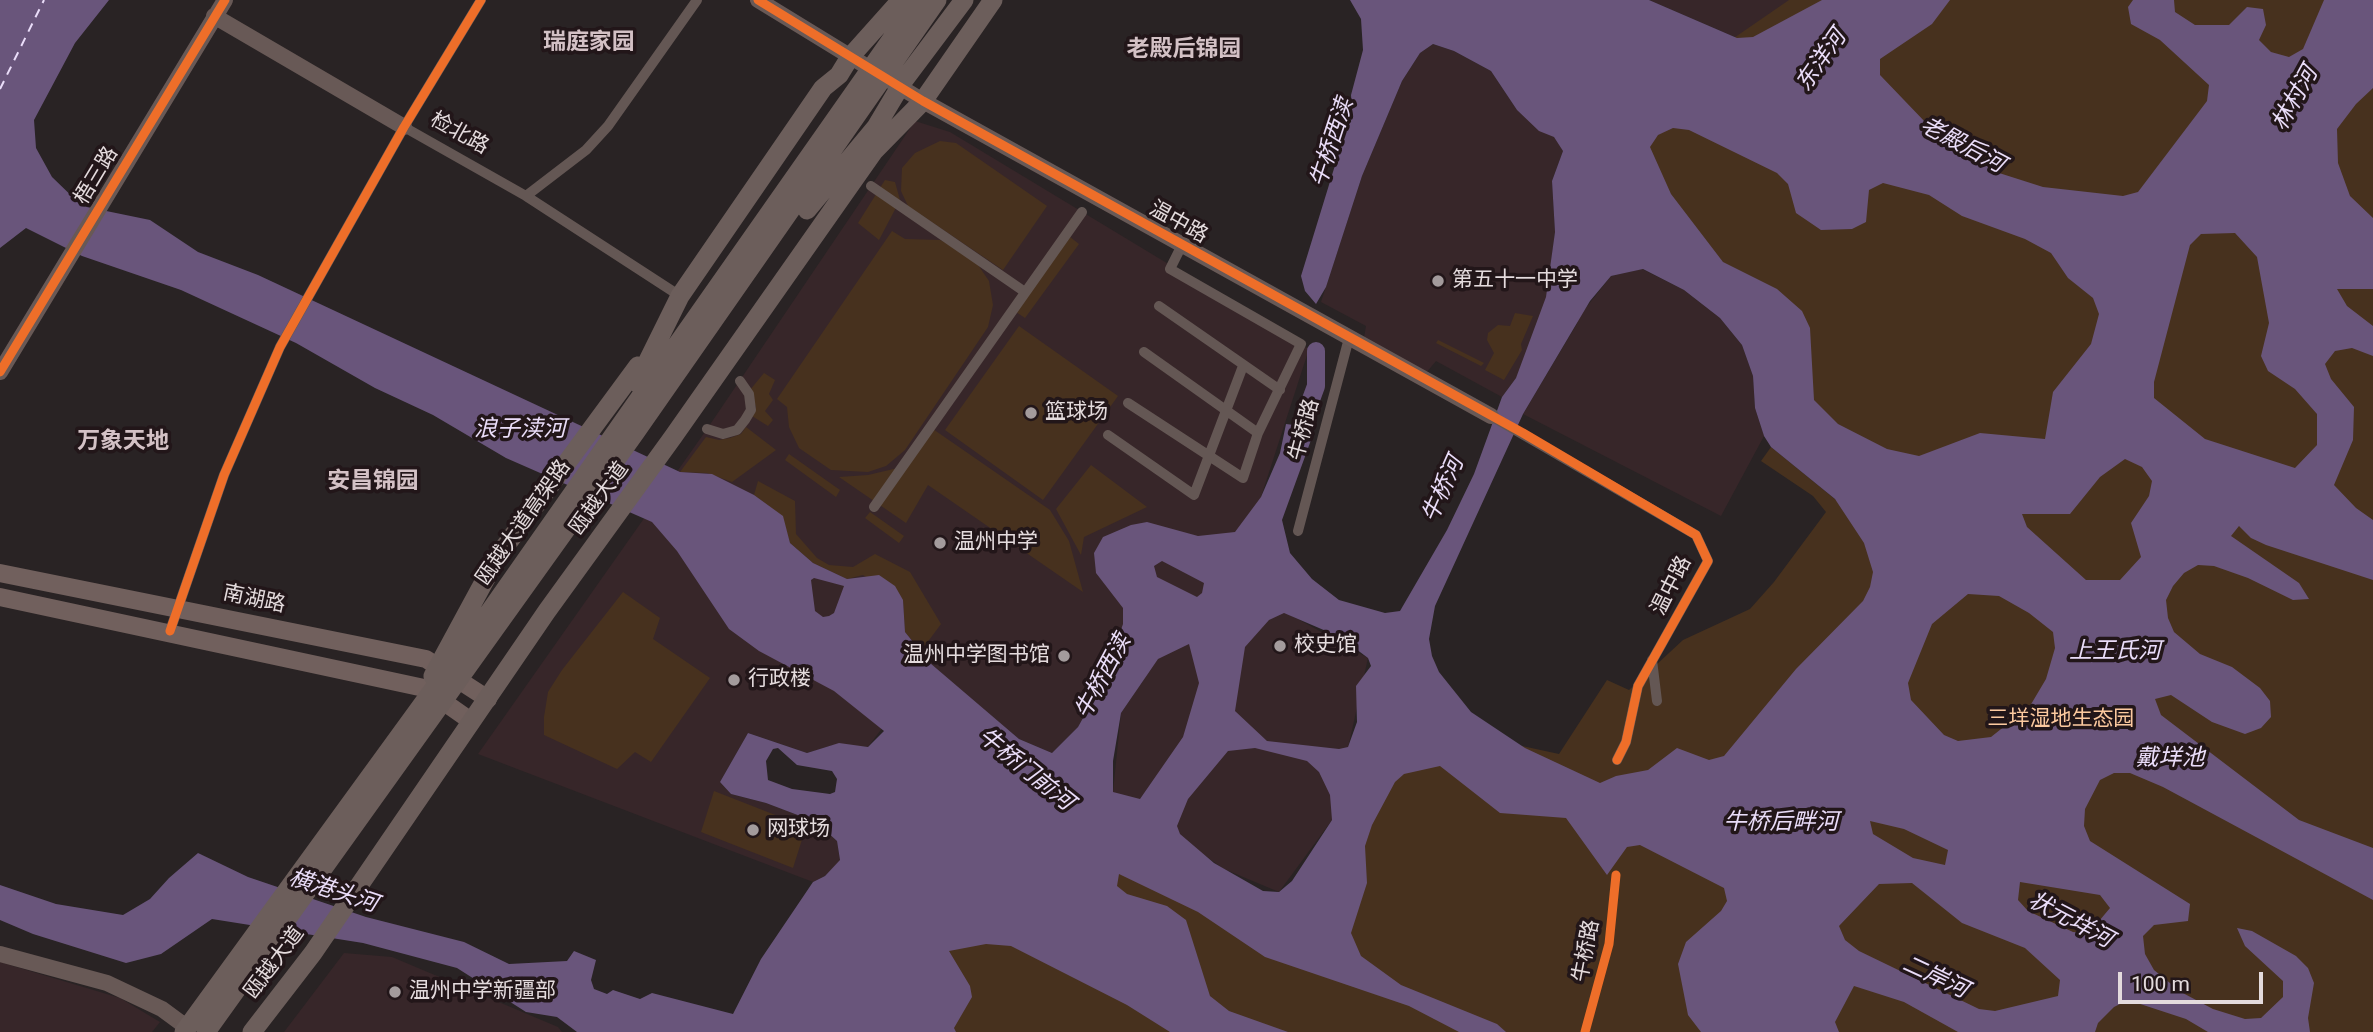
<!DOCTYPE html>
<meta charset="utf-8">
<style>
body{margin:0}
#map{position:relative;width:2373px;height:1032px;overflow:hidden;background:#292324;font-family:Roboto,sans-serif}
canvas{display:block}
.scale{position:absolute;left:2118px;top:972px;width:145px;height:32px;box-sizing:border-box;border:4px solid #e4dbdd;border-top:0;padding-left:9px;font-size:21px;line-height:24px;white-space:nowrap;color:#e4dbdd;-webkit-text-stroke:5px #221619;paint-order:stroke}
</style>
<div id="map">
<canvas width="2373" height="1032"></canvas>
<div class="scale">100 m</div>
</div>
<script>
const context = document.querySelector('canvas').getContext('2d');
context.lineJoin = 'round';
function fillPath(path, color) {
  context.fillStyle = color;
  context.fill(path, 'evenodd');
}
function poly(rows) {
  const path = new Path2D();
  for (const r of rows) {
    path.moveTo(r[0], r[1]);
    for (let i = 2; i < r.length; i += 2) path.lineTo(r[i], r[i + 1]);
  }
  return path;
}
function stroke(path, color, width, dash) {
  context.strokeStyle = color;
  context.lineWidth = width;
  context.lineCap = dash ? 'butt' : 'round';
  context.setLineDash(dash || []);
  context.stroke(path);
}
function write(font, color, halo, rows, align = 'center') {
  context.font = font + ' Roboto,"Noto Sans SC",sans-serif';
  context.lineWidth = 7;
  context.setLineDash([]);
  context.textBaseline = 'middle';
  context.strokeStyle = halo;
  context.fillStyle = color;
  for (const [text, x, y, turn = 0] of rows) {
    context.save();
    context.translate(x, y);
    context.rotate((+turn || 0) * Math.PI / 180);
    context.textAlign = isNaN(turn) ? turn : align;
    if (halo) context.strokeText(text, 0, 0);
    context.fillText(text, 0, 0);
    context.restore();
  }
}
const built = poly([
 [1649,0,1822,0,1737,38],
 [1433,44,1454,51,1491,71,1517,110,1560,133,1563,151,1552,181,1555,232,1548,288,1585,309,1611,276,1642,269,1684,290,1720,318,1742,345,1753,376,1755,408,1764,436,1721,516,1523,414,1578,322,1516,378,1502,397,1436,361,1426,373,1364,338,1366,326,1321,302,1362,176,1402,81,1420,53],
 [915,121,950,132,1309,349,1261,497,1244,589,1368,658,1332,820,1279,892,1224,869,1113,792,1121,713,1144,679,1112,655,1103,682,1078,727,1052,753,1019,739,930,664,868,747,833,745,807,753,748,733,720,782,731,794,766,803,816,822,837,841,840,861,825,876,813,882,478,754,707,429],
 [344,953,392,957,558,1027,562,1032,284,1032],
 [0,962,120,998,160,1022,152,1032,0,1032]
]);
const green = poly([
 [1789,0,2364,0,2373,5,2373,1032,818,1032,976,770,1297,917,1388,717,1559,754,1607,680,1629,690,1683,640,1750,609,1774,582,1826,512,1813,496,1761,461,1771,447,1836,500,1851,481,1596,133],
 [940,141,956,143,1047,206,1003,270,908,206,901,191,902,168,915,153],
 [885,180,895,182,900,200,879,240,858,223],
 [892,231,905,239,940,240,959,249,976,262,989,281,993,305,988,327,905,450,886,466,868,472,831,470,799,448,789,427,787,407,777,399],
 [1070,237,1079,244,1025,318,1016,312],
 [1515,313,1533,316,1521,344,1522,350,1504,380,1485,370,1494,353,1487,340,1488,333,1498,325,1510,326],
 [1019,326,1118,396,1043,500,945,430],
 [1438,340,1484,363,1481,366,1436,343],
 [764,373,775,380,769,394,773,400,765,411,773,420,768,426,752,416,756,407,750,390],
 [746,427,776,450,732,482,707,473,680,472,706,437,719,440,730,438,741,434],
 [930,427,1050,510,1069,541,1083,592,928,485,906,523,839,477,868,475,902,467],
 [789,454,840,490,836,497,785,460],
 [1091,465,1147,507,1084,537,1081,555,1056,509],
 [758,481,795,501,796,534,817,558,829,565,853,567,875,554,910,572,941,624,921,651,905,632,903,600,863,575,847,579,813,563,790,543,782,516,754,495],
 [870,512,904,536,899,543,865,518],
 [623,592,660,618,653,639,710,678,651,762,635,752,617,769,544,735,544,717,548,692,562,670],
 [714,791,806,827,793,868,701,832]
]);
const water = poly([
 [0,0,109,0,75,43,34,120,36,148,52,177,82,206,150,220,198,252,258,275,680,472,712,474,754,495,783,516,790,543,813,563,847,579,879,575,895,586,903,600,905,632,930,663,1019,739,1052,753,1078,727,1103,682,1123,624,1123,608,1096,573,1094,553,1103,537,1131,525,1147,522,1198,536,1235,532,1261,497,1280,453,1286,424,1302,426,1311,440,1282,520,1290,553,1312,579,1339,600,1385,613,1400,611,1447,530,1474,474,1502,397,1516,378,1546,297,1555,232,1552,181,1563,151,1554,137,1539,131,1517,110,1491,71,1454,51,1433,44,1420,53,1402,81,1362,176,1326,287,1316,304,1305,291,1301,276,1352,110,1351,95,1363,50,1361,19,1350,0,1649,0,1737,38,1753,37,1822,0,1950,0,1932,24,1880,59,1880,75,1927,124,1996,172,2043,187,2123,196,2138,192,2207,101,2209,85,2160,40,2131,24,2128,7,2133,0,2174,0,2175,12,2195,25,2229,25,2247,7,2263,9,2266,25,2259,40,2271,52,2289,57,2303,49,2324,0,2373,0,2373,88,2356,104,2337,129,2338,163,2350,196,2373,218,2373,289,2337,289,2347,306,2373,326,2373,356,2352,348,2335,351,2325,364,2331,379,2354,407,2353,440,2334,485,2356,508,2373,520,2373,580,2266,545,2251,538,2239,526,2231,536,2299,583,2309,599,2293,600,2248,578,2214,566,2198,565,2184,573,2173,586,2166,600,2168,618,2174,632,2200,654,2232,667,2260,688,2270,701,2271,717,2261,728,2245,734,2212,722,2171,695,2155,699,2161,715,2299,820,2373,848,2373,900,2163,787,2130,773,2114,773,2100,780,2085,809,2084,826,2090,841,2190,904,2188,921,2154,925,2143,936,2145,954,2154,970,2181,992,2213,1009,2245,1019,2261,1018,2283,997,2283,981,2245,946,2237,928,2252,931,2296,956,2308,968,2314,983,2308,1018,2310,1032,2208,1032,2186,1019,2128,1000,2114,1007,2098,1023,2095,1032,1958,1032,1904,1002,1854,986,1835,1022,1839,1032,1701,1032,1688,1015,1678,964,1686,942,1721,911,1727,901,1724,888,1640,845,1627,847,1607,875,1566,818,1500,813,1440,766,1404,774,1395,782,1372,825,1365,846,1367,883,1351,933,1361,956,1401,985,1497,1024,1506,1032,1459,1032,1409,1006,1265,957,1198,912,1119,874,1117,886,1127,894,1167,906,1186,920,1210,996,1229,1011,1288,1032,1170,1032,1127,1005,1011,946,986,944,949,951,970,986,972,997,954,1028,956,1032,577,1032,557,1017,526,1012,457,968,363,943,212,919,161,954,126,963,33,934,0,920,0,885,56,904,123,915,150,899,169,878,198,853,248,877,366,917,464,942,509,964,567,961,574,951,596,960,591,980,594,989,607,994,613,990,640,999,652,993,733,1014,761,959,813,882,825,876,840,860,837,841,816,822,766,803,731,794,720,782,748,733,807,753,839,743,868,747,884,731,834,691,759,651,729,629,677,551,652,522,506,458,433,415,375,388,296,343,181,290,82,256,26,228,0,248],
 [1673,128,1689,130,1777,173,1788,184,1796,213,1821,230,1852,229,1866,222,1869,190,1883,183,1929,195,1962,216,2025,239,2051,253,2068,278,2093,298,2099,314,2091,344,2053,392,2045,439,1980,433,1919,456,1887,449,1838,424,1814,400,1810,328,1802,311,1777,289,1723,262,1671,194,1650,147,1658,135],
 [2235,233,2257,257,2269,323,2261,356,2268,371,2295,389,2317,414,2317,445,2295,468,2205,439,2154,398,2154,382,2190,245,2201,234],
 [1643,269,1684,290,1720,318,1742,345,1753,376,1755,408,1764,436,1771,447,1835,499,1864,543,1873,572,1870,587,1863,601,1796,669,1724,756,1709,760,1677,748,1648,770,1616,776,1600,783,1525,748,1471,712,1439,672,1432,656,1429,639,1435,606,1523,414,1590,301,1611,276],
 [2125,459,2142,467,2152,481,2149,496,2131,523,2141,557,2120,580,2086,580,2027,527,2022,514,2070,514,2100,477],
 [1162,561,1204,583,1202,593,1197,597,1157,577,1154,566],
 [814,578,844,586,834,613,829,616,823,617,815,611,811,580],
 [1968,594,1999,596,2029,613,2053,632,2055,648,2046,679,2030,706,1991,737,1958,741,1944,735,1911,700,1908,683,1932,624],
 [1284,613,1340,637,1368,658,1371,666,1356,686,1357,722,1348,747,1339,749,1267,741,1235,711,1245,647,1269,620],
 [1189,644,1199,683,1183,737,1140,799,1113,792,1113,761,1121,713,1158,659],
 [778,748,797,765,832,771,837,779,835,792,830,794,792,789,768,780,766,761,773,749],
 [1255,748,1307,761,1319,772,1330,795,1332,820,1292,881,1279,892,1263,891,1214,863,1180,834,1177,826,1188,799,1228,751],
 [1870,821,1904,829,1948,850,1945,865,1913,858,1873,834],
 [2020,882,2100,895,2110,908,2089,933,2073,932,2028,911,2018,900],
 [1912,883,1962,923,2025,948,2060,980,2058,996,1995,1011,1979,1009,1859,951,1845,940,1839,926,1879,884]
]);
const river = poly([
 [1293,448,1316,386,1316,351]
]);
const ferry = poly([
 [0,89,44,0]
]);
const street = poly([
 [404,127,526,196,680,296],
 [871,186,1025,292],
 [526,196,586,150,608,126,697,0],
 [1159,306,1280,390],
 [1144,352,1258,433,1301,344,1170,269,1182,245],
 [1128,403,1243,478,1258,433],
 [1491,416,1696,535,1708,561,1638,686,1626,742,1617,760],
 [707,429,723,434,737,430,745,420,751,410,749,394,740,381],
 [1108,435,1194,495,1243,366],
 [874,507,1082,212],
 [1298,531,1349,338],
 [170,631,224,475,280,347,404,127,481,0],
 [1652,660,1657,701]
]);
const secondary = poly([
 [758,0,923,101,1491,416],
 [214,16,404,127],
 [0,372,225,0],
 [0,954,107,983,162,1009,185,1026]
]);
const primary = poly([
 [0,573,426,659,488,699],
 [0,597,424,688,471,721]
]);
const highway = poly([
 [807,210,876,127,904,80,964,0],
 [637,383,680,296,823,88,839,75,850,57,901,0],
 [433,676,498,556,638,366],
 [184,1032,483,621,919,0],
 [206,1032,635,433,937,0],
 [252,1032,313,953,547,611,673,437,874,151,923,101,993,0]
]);
const cycleway = poly([
 [758,0,923,101,1523,433,1696,535,1708,561,1638,686,1626,742,1617,760],
 [0,372,225,0],
 [170,631,224,475,280,347,404,127,481,0],
 [1585,1032,1609,944,1616,875]
]);
const markers = [
 [1438,281,7,"#a39b9c"],
 [1031,413,7,"#a39b9c"],
 [940,543,7,"#a39b9c"],
 [1280,646,7,"#a39b9c"],
 [1064,656,7,"#a39b9c"],
 [734,680,7,"#a39b9c"],
 [753,830,7,"#a39b9c"],
 [395,992,7,"#a39b9c"]
];
const streetNames = [
 ["检北路",459,134,29],
 ["梧三路",97,176,-59],
 ["温中路",1178,223,29],
 ["牛桥路",1305,430,-75],
 ["瓯越大道",600,499,-54],
 ["瓯越大道高架路",524,523,-55],
 ["温中路",1672,586,-63],
 ["南湖路",254,600,12],
 ["牛桥路",1587,951,-79],
 ["瓯越大道",275,963,-53]
];
const poiNames = [
 ["第五十一中学",1452,281],
 ["篮球场",1045,413],
 ["温州中学",954,543],
 ["校史馆",1294,646],
 ["温州中学图书馆",1050,656,"right"],
 ["行政楼",748,680],
 ["网球场",767,830],
 ["温州中学新疆部",409,992]
];
const parkNames = [
 ["三垟湿地生态园",2061,720]
];
const neighbourhoodNames = [
 ["瑞庭家园",589,43],
 ["老殿后锦园",1184,50],
 ["万象天地",123,442],
 ["安昌锦园",373,482]
];
const waterNames = [
 ["东洋河",1822,61,-55],
 ["林村河",2296,99,-61],
 ["牛桥西渎",1333,143,-72],
 ["老殿后河",1962,146,28],
 ["浪子渎河",520,430],
 ["牛桥河",1444,490,-66],
 ["上王氏河",2115,652],
 ["牛桥西渎",1104,677,-62],
 ["戴垟池",2170,759],
 ["牛桥门前河",1025,770,39],
 ["牛桥后畔河",1781,823],
 ["横港头河",333,892,18],
 ["状元垟河",2070,921,28],
 ["二岸河",1935,978,25]
];
fillPath(built, '#372629');
fillPath(green, '#47311e');
fillPath(water, '#69557b');
stroke(river, '#69557b', 18);
stroke(ferry, '#eaddf9', 2, [9, 7]);
stroke(street, '#645754', 10);
stroke(secondary, '#685956', 16);
stroke(primary, '#71605d', 18);
stroke(highway, '#6c5e5b', 19);
stroke(cycleway, '#ee6e29', 9);
for (const [x, y, r, color] of markers) {
  const dot = new Path2D();
  dot.arc(x, y, r, 0, 2 * Math.PI);
  context.fillStyle = color;
  context.fill(dot);
  stroke(dot, '#221619', 2.5);
}
write('21px', '#e4dbdd', '#221619', streetNames);
write('21px', '#e4dbdd', '#221619', poiNames, 'left');
write('21px', '#fcc99f', '#221619', parkNames);
write('bold 23px', '#d3c1c5', '#221619', neighbourhoodNames);
write('italic 23px', '#eaddf9', '#221619', waterNames);
</script>
